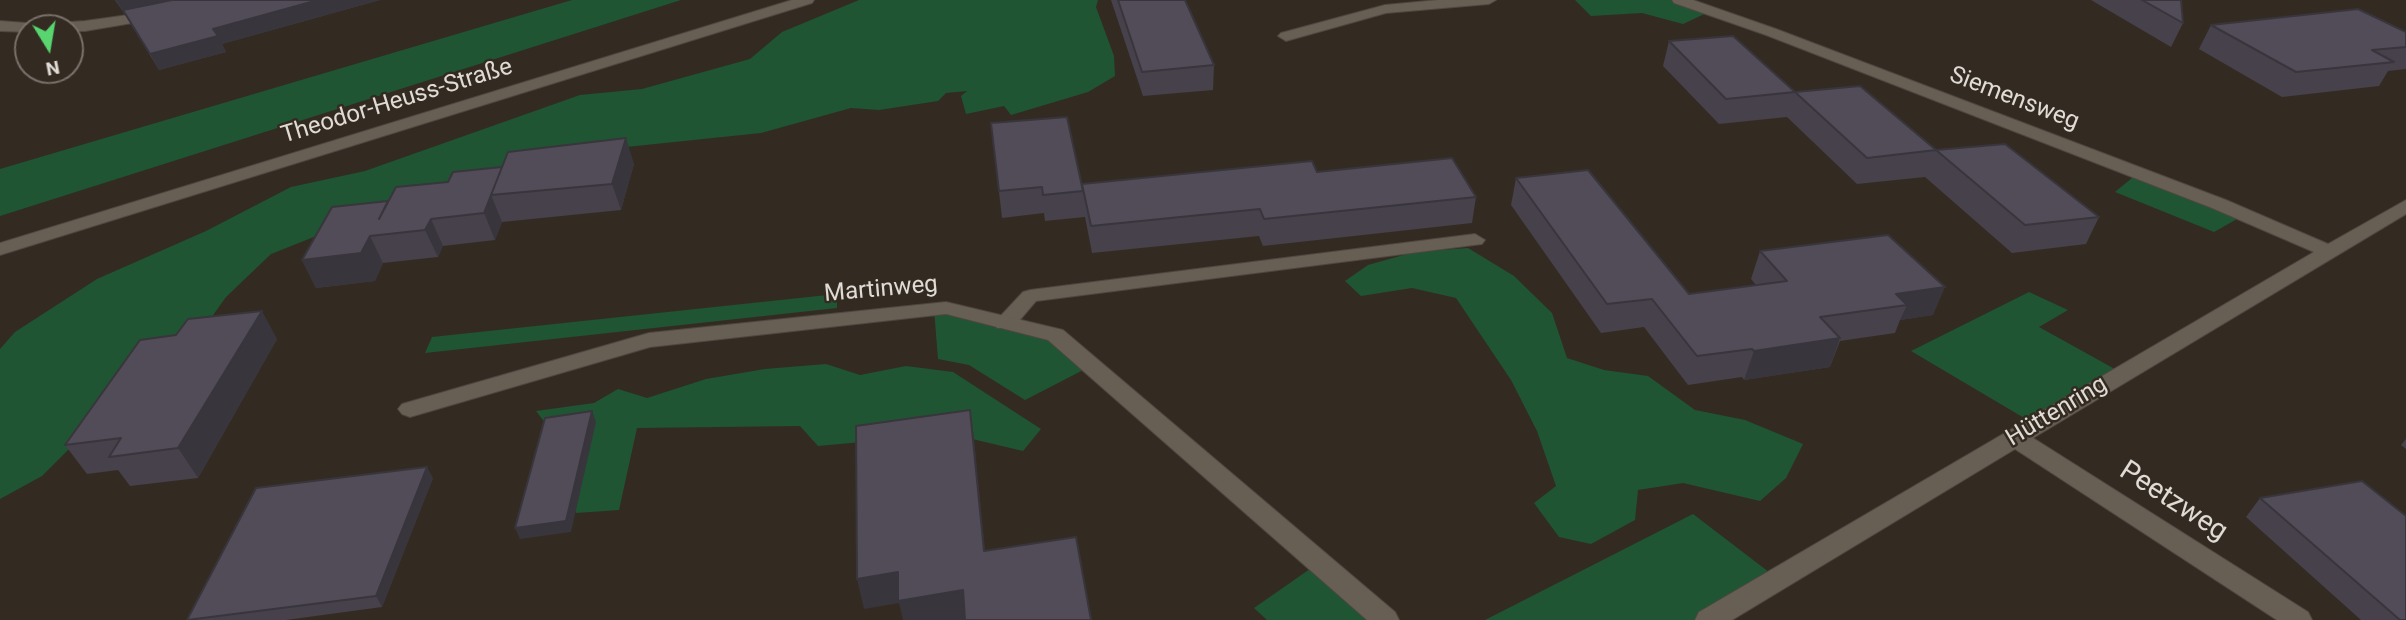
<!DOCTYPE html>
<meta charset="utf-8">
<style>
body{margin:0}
#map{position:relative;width:2406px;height:620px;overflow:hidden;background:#332b22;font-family:Roboto,sans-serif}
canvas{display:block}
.north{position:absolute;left:14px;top:14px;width:70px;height:70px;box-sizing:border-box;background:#332b22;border:2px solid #78716a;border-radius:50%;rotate:169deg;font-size:19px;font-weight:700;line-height:28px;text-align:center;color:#e0dbd5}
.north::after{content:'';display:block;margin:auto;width:24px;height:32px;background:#58d56f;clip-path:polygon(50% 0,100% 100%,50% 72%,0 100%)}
</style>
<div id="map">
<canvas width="2406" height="620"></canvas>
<div class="north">N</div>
</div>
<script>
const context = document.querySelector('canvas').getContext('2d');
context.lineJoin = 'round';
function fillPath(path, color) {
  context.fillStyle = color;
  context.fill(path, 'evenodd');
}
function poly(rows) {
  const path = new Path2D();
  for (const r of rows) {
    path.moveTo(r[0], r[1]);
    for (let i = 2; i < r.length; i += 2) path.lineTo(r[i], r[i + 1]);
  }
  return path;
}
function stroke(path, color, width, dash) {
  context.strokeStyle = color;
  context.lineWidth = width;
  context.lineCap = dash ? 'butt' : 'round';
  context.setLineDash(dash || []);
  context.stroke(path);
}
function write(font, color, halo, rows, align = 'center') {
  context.font = font + ' Roboto,sans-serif';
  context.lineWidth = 5;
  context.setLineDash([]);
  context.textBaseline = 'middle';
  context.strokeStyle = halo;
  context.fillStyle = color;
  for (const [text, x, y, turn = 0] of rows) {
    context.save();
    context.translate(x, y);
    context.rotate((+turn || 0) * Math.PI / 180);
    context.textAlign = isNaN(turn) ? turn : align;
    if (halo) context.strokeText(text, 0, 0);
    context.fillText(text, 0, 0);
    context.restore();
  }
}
const green = poly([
 [572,0,681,0,0,216,0,169],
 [859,0,1098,0,1096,7,1114,56,1115,76,1088,92,1011,115,1004,106,966,114,961,96,967,91,946,93,938,101,879,110,851,108,761,133,549,155,329,231,271,254,226,297,196,339,90,428,42,476,0,499,0,349,15,332,97,279,206,231,291,187,365,171,580,95,642,89,750,59,782,32],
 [1575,0,1679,0,1711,11,1683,24,1642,13,1591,16],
 [2138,173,2246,214,2214,232,2115,192],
 [1468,248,1514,276,1552,313,1567,358,1604,370,1648,376,1695,410,1745,420,1803,444,1786,478,1760,501,1683,483,1638,490,1635,520,1591,544,1559,537,1534,503,1556,486,1537,431,1511,380,1456,298,1412,288,1361,296,1345,281,1368,265,1414,252],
 [2029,292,2068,310,2039,327,2122,373,2036,425,1911,351],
 [837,294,837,308,425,353,432,337],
 [934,309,1055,335,1091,366,1025,400,969,365,938,359],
 [826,364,860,375,906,366,953,372,1041,429,1023,451,968,438,895,439,818,446,800,426,637,428,619,510,576,513,549,428,536,411,594,403,618,389,647,398,706,379,765,369],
 [1693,514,1778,579,1709,620,1485,620],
 [1320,562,1385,620,1267,620,1254,608]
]);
const lane = poly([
 [1475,234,1485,240,1482,244,1036,301,1013,328,997,328,994,323,1023,292,1030,290,1475,234]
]);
const street = poly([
 [1438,0,1496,0,1489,4,1386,13,1286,41,1278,36,1281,33,1385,5,1438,0],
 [1672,0,1693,0,1776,29,2226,200,2328,244,2406,200,2406,214,2033,438,2308,612,2312,620,2277,620,2015,449,1732,620,1695,620,1699,612,2314,252,2212,208,1766,35,1674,3,1672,0],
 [157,11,162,12,164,15,162,18,85,31,70,31,70,28,28,28,28,32,0,31,0,21,40,24,85,21,157,11],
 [946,302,1063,330,1395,612,1399,620,1367,620,1048,340,946,314,650,347,410,417,402,414,398,409,402,404,649,333,946,302]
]);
const secondary = poly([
 [792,0,814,0,812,3,0,255,0,243,792,0]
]);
const wall = poly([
 [115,0,380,0,222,44,226,52,159,70,124,13],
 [1111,0,1185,0,1214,65,1213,90,1143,96],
 [2091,0,2181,0,2183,23,2171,47],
 [2211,25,2406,32,2406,69,2388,71,2379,86,2282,97,2199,49],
 [1669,41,1795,92,2099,217,2086,244,2012,253,1925,177,1857,184,1787,117,1719,124,1663,66],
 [991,123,1082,185,1317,172,1476,197,1472,223,1263,246,1259,236,1092,253,1085,217,1045,221,1044,213,1002,218],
 [634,164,621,210,502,222,495,240,443,246,438,257,383,263,375,281,316,288,302,260,388,201],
 [1516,178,1689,294,1756,285,1751,279,1760,251,1933,315,1900,320,1895,333,1840,341,1830,367,1744,380,1742,377,1688,385,1644,327,1601,333,1511,205],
 [277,339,198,478,130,486,118,470,87,474,65,445],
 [2406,439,2406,449,2401,445],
 [433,478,382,607,286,620,187,620],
 [2260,498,2406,620,2361,620,2246,517]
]);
const shadedWall = poly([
 [116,0,188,0,124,13],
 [318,0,380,0,222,44,226,52,159,70,150,54,213,29],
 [626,138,634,164,621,210,612,184],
 [491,195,502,222,495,240,484,213],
 [431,219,443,246,438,257,425,230],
 [370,236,383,263,375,281,316,288,302,260],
 [1945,287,1933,315,1900,320,1907,305,1896,294],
 [262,311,277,339,198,478,178,448],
 [1840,338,1830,367,1744,380,1754,351],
 [970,410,974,439,988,581,984,551],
 [592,411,596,422,571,532,520,539,515,528],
 [427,467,433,478,382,607,376,596],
 [898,572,963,590,968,620,903,620,899,603,864,609,857,579]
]);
const building = poly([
 [172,0,318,0,213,29,218,36,150,54,123,10,172,0],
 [1118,0,1185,0,1214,65,1142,72,1118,0],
 [2142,0,2181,0,2183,23,2142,0],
 [2358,9,2406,32,2406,47,2372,50,2394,62,2296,72,2211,25,2358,9],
 [1733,36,1795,92,1726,99,1669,41,1733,36],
 [1860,86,1936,150,1867,158,1795,92,1860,86],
 [1067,117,1083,191,1043,195,1042,187,999,191,991,123,1067,117],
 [626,138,612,184,491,195,508,152,626,138],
 [2005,144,2099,217,2025,225,1936,150,2005,144],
 [1452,158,1476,197,1264,219,1260,209,1091,226,1082,184,1312,161,1317,172,1452,158],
 [502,167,484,213,431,219,425,230,370,236,361,253,302,260,332,207,388,201,379,219,396,187,448,182,453,172,502,167],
 [1588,170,1689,294,1787,281,1760,251,1888,235,1945,287,1896,294,1907,305,1820,317,1840,338,1754,351,1752,349,1697,356,1652,299,1607,304,1516,178,1588,170],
 [262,311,178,448,109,457,121,438,65,445,140,340,176,335,188,319,262,311],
 [970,410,984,551,1076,537,1091,620,965,620,963,590,898,601,898,572,857,579,856,426,970,410],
 [592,411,566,521,515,528,545,418,592,411],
 [427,467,376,596,187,620,256,488,427,467],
 [2362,481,2406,516,2406,620,2400,620,2260,498,2362,481]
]);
const streetNames = [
 ["Siemensweg",2014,99,21],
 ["Theodor-Heuss-Straße",397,102,-17],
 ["Martinweg",881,290,-5],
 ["Hüttenring",2057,412,-31]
];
const nearStreetnames = [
 ["Peetzweg",2173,502,33]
];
fillPath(green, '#1f5532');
stroke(lane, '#4e4740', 2);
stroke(street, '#4e4740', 2);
stroke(secondary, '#4e4740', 2);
fillPath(lane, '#675e54');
fillPath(street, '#675e54');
fillPath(secondary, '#675e54');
fillPath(wall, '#46414b');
fillPath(shadedWall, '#39353d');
fillPath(building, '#514c57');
stroke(building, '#39353d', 2);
write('24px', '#e0dbd5', '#332b22', streetNames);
write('28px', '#e0dbd5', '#332b22', nearStreetnames);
</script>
